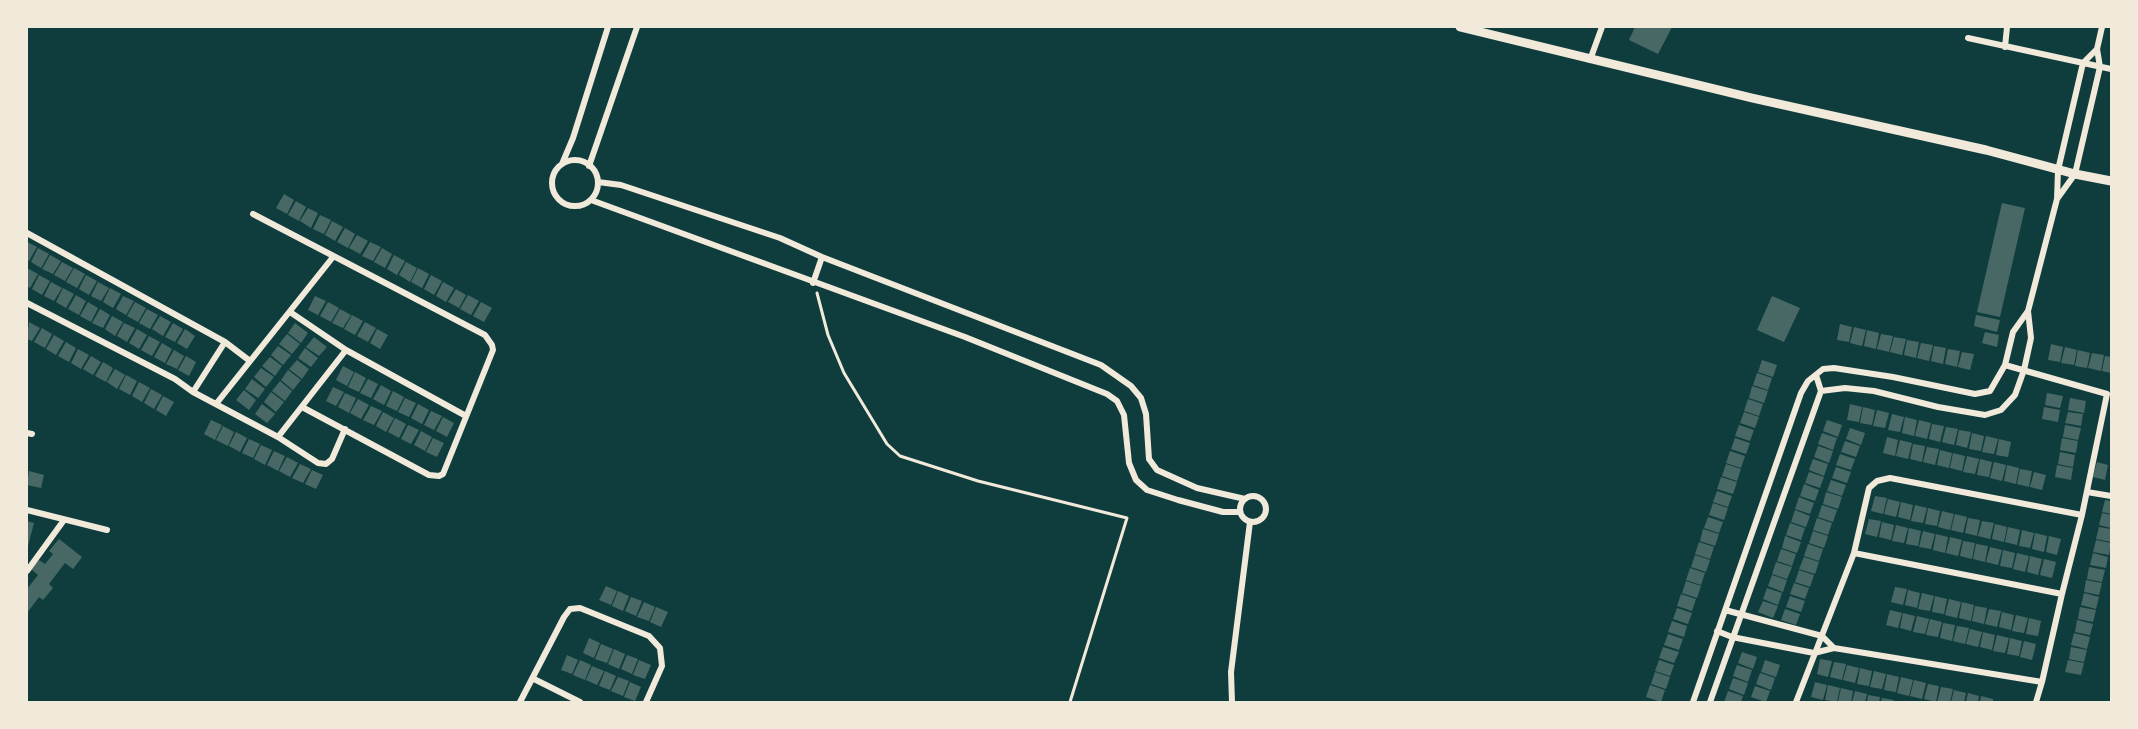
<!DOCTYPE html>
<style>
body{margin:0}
#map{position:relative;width:2138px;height:729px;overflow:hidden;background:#0f3d3e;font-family:Ubuntu,sans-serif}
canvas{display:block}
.frame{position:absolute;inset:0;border:28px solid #f1e9da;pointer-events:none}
</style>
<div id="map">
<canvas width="2138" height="729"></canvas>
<div class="frame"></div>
</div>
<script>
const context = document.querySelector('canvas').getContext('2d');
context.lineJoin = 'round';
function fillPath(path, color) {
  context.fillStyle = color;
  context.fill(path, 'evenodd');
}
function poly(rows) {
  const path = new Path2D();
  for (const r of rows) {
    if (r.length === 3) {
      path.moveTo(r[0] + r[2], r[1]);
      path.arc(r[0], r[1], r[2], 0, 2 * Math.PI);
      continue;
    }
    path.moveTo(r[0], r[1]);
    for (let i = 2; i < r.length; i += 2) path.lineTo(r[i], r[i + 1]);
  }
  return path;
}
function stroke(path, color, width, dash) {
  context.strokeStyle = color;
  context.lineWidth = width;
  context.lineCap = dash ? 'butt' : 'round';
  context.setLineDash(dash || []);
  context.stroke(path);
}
const building = poly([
 [1635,27,1672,27,1658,54,1629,40],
 [284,194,294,200,287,214,276,208],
 [296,201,306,207,299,221,288,215],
 [2002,203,2025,208,2000,317,1977,312],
 [308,208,318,213,311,228,300,221],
 [320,215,331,220,324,234,313,229],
 [332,221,343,227,335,241,325,235],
 [345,228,355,234,348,248,337,242],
 [357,235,368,241,360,254,349,248],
 [27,242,37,247,29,261,27,260],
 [370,242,381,247,373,261,362,256],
 [38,248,49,254,41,268,31,262],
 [382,248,392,254,385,268,374,262],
 [50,255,61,261,53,274,42,269],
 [394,255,405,261,397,275,387,269],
 [62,262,73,268,65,281,54,275],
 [406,262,417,268,410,282,399,275],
 [27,268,38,274,30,288,27,286],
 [74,268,85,274,77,288,66,282],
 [418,268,429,274,422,288,411,282],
 [39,275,50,281,42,295,32,289],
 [86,275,97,281,89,295,79,289],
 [431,275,442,281,434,295,424,289],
 [51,282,62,288,54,301,44,296],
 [98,282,109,288,101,301,91,296],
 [443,282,454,288,446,302,436,296],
 [63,288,74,294,66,308,56,302],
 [110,288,121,294,113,308,103,302],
 [456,289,466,295,459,308,448,302],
 [76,295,86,301,79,315,68,309],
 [468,295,479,301,471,315,460,309],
 [123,296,134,301,126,315,116,309],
 [315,296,326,301,318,315,308,310],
 [1772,296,1800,308,1784,342,1757,330],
 [88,302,98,308,91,322,80,316],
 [135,302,146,308,138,322,127,316],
 [328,302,339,308,331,322,320,316],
 [481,302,492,308,484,322,473,316],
 [100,309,110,315,103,328,92,323],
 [147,309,158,315,150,329,139,323],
 [340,309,351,315,343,328,332,323],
 [352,315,363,321,355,335,344,329],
 [1976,315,2000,320,1997,332,1974,326],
 [112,316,123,322,115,336,105,329],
 [160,316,171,322,163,336,152,329],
 [29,322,40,328,32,341,27,339],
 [365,322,376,328,368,342,357,336],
 [124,323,135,328,127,342,117,336],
 [173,323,183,329,175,342,165,337],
 [295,323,308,333,301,343,288,333],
 [1840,324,1852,327,1849,342,1837,340],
 [1854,327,1866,330,1862,346,1850,343],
 [42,328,52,334,45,348,34,342],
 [137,329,147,335,139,349,129,343],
 [185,329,195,336,187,349,177,343],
 [377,329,388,335,380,349,370,343],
 [1867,330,1879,333,1876,349,1864,346],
 [1985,332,1999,335,1997,347,1982,343],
 [287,334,300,344,292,354,279,344],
 [1881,334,1893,336,1889,352,1877,349],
 [54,335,64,341,56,355,46,349],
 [149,336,160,342,152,356,141,350],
 [314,337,327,347,319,356,306,347],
 [1894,337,1906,339,1902,355,1890,352],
 [1907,340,1919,342,1916,358,1904,355],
 [66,342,76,348,69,362,58,356],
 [162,343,172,349,165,363,154,357],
 [1921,343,1933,345,1929,361,1917,358],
 [2051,344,2063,347,2060,362,2048,360],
 [278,346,291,355,283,365,271,355],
 [1934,346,1946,348,1943,364,1931,361],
 [2065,347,2077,350,2074,365,2061,363],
 [305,348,318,358,311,367,298,358],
 [78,349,89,355,81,369,71,363],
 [1948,349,1960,351,1957,367,1945,364],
 [174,350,184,356,177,369,166,364],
 [2078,350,2090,353,2087,368,2075,366],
 [1962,352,1974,354,1970,370,1958,367],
 [2092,353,2104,355,2101,371,2088,368],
 [91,356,101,362,93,375,83,369],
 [186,356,196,362,189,376,178,370],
 [2105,356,2111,357,2111,373,2102,371],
 [270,357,282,366,275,376,262,366],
 [297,360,309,369,302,379,289,369],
 [1762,360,1777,365,1773,377,1758,372],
 [103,362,113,368,106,382,95,376],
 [343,366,354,372,347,386,336,380],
 [261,368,274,377,266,387,254,377],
 [115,369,125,375,117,389,107,382],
 [288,370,301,380,293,390,281,380],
 [355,372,366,378,359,392,348,387],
 [1757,373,1772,378,1768,390,1753,385],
 [126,375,137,381,130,395,119,389],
 [252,379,265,389,258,398,245,389],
 [368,379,378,384,371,398,360,393],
 [280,381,292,391,285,401,272,391],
 [139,382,150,388,142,402,132,396],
 [381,385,391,391,384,405,373,399],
 [1752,386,1768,391,1764,403,1749,398],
 [333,387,344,392,336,406,326,401],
 [151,389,162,395,154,409,144,403],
 [244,390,256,400,249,410,236,400],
 [393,391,404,397,397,411,386,406],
 [271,392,284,402,276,412,264,402],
 [345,393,356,398,349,413,338,407],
 [2047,393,2063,396,2060,408,2045,405],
 [163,396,174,402,166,416,156,410],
 [405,398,416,403,409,417,398,412],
 [2070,398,2086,401,2084,413,2068,410],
 [358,399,369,405,361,419,350,413],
 [1748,399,1763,404,1759,416,1744,411],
 [262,404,275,414,267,423,255,414],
 [418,404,429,410,422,424,411,418],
 [1850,404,1862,407,1859,422,1847,420],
 [371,406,382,411,374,425,363,420],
 [1863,407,1875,410,1872,425,1860,423],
 [2044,407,2060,410,2058,422,2042,419],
 [1877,410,1889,413,1885,428,1873,426],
 [431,411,442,416,434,430,424,425],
 [383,412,394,418,386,432,376,426],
 [1744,412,1759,417,1755,428,1740,423],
 [2068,412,2083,414,2081,426,2065,423],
 [1892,414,1904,417,1900,432,1888,430],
 [443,417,454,423,447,437,436,431],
 [1905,417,1917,420,1914,436,1902,433],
 [395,418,406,424,399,438,388,432],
 [211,420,222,425,215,440,204,434],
 [1827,420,1842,425,1838,437,1823,431],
 [1919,420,1931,423,1927,439,1915,436],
 [1932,424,1944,426,1940,442,1929,439],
 [408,425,419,430,411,444,401,439],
 [1739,425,1754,430,1750,441,1735,436],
 [2065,425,2081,428,2078,440,2063,437],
 [223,426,234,432,228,446,216,440],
 [1946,427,1958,429,1954,445,1942,442],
 [1850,428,1865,433,1861,445,1846,439],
 [1959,430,1971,432,1967,448,1956,445],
 [421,431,432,437,425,451,414,445],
 [236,432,247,438,240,452,229,446],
 [1822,433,1837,438,1833,450,1818,444],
 [1972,433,1984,436,1981,451,1969,449],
 [1986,436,1998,439,1994,454,1982,452],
 [1887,437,1898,440,1895,456,1883,453],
 [433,438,444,443,437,457,426,452],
 [1735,438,1750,443,1746,454,1731,449],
 [2062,438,2078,441,2076,453,2060,450],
 [249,439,260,444,253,458,242,453],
 [1999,439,2011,442,2008,457,1996,455],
 [1900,440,1912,443,1908,459,1896,456],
 [1845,441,1860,446,1856,457,1841,452],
 [1913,444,1925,446,1922,462,1910,459],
 [261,445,272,450,265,465,254,459],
 [1818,446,1833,451,1829,463,1814,457],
 [1927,447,1939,449,1935,465,1923,462],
 [1940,450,1952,453,1949,468,1937,465],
 [274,451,285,456,278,471,267,465],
 [1730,451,1745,456,1741,468,1726,463],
 [2060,452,2075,455,2073,467,2058,464],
 [1953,453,1965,456,1962,471,1950,468],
 [1840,454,1855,459,1851,470,1836,465],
 [1967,456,1979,459,1975,474,1963,472],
 [287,457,298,463,290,477,279,471],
 [1813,459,1828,464,1824,476,1809,470],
 [1980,459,1992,462,1989,477,1977,475],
 [1994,462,2006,465,2002,481,1990,478],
 [2097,462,2108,465,2105,480,2093,477],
 [300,464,311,469,303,483,292,478],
 [1726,464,1741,469,1737,481,1722,476],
 [2007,465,2019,468,2016,484,2004,481],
 [2057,465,2073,468,2071,480,2055,477],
 [1836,467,1851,472,1847,483,1832,478],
 [2020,469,2032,471,2029,487,2017,484],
 [312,470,323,475,316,489,305,484],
 [29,471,44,475,41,488,27,485],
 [1809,472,1824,477,1820,488,1805,483],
 [2034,472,2046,475,2042,490,2030,487],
 [1721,477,1737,482,1733,494,1717,489],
 [1831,480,1846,485,1842,496,1827,491],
 [1804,484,1819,490,1815,501,1800,496],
 [1717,491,1732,496,1728,507,1713,502],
 [1826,492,1842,497,1838,509,1823,504],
 [1875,496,1887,498,1883,514,1871,511],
 [1799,497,1814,503,1810,514,1795,509],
 [1888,499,1900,502,1896,517,1884,514],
 [2105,500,2111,501,2111,514,2102,512],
 [1901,502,1913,505,1910,520,1898,517],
 [1713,503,1728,508,1724,520,1709,515],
 [1822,505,1837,510,1833,522,1818,517],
 [1915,505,1927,508,1923,523,1911,521],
 [1928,508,1940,511,1937,526,1925,524],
 [1795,510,1810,516,1806,527,1791,522],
 [1942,511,1954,514,1950,530,1938,527],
 [2102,513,2111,515,2111,528,2099,525],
 [1955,514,1967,517,1963,533,1951,530],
 [1708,517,1723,522,1719,533,1704,528],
 [1817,518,1832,523,1828,535,1813,530],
 [1968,518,1980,520,1977,536,1965,533],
 [1869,519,1881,521,1877,537,1865,534],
 [27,521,34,523,28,546,27,546],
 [1982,521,1994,523,1990,539,1978,536],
 [1882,522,1894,525,1891,540,1879,537],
 [1790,523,1805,528,1801,540,1786,535],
 [1995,524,2007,527,2004,542,1992,539],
 [1896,525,1908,528,1904,543,1892,541],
 [2008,527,2020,530,2017,545,2005,542],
 [2099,527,2111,529,2111,542,2096,539],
 [1909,528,1921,531,1918,546,1906,544],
 [1703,529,1719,534,1715,546,1700,541],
 [2022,530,2034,533,2030,548,2019,546],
 [1813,531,1828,536,1824,548,1809,543],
 [1923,531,1935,534,1931,549,1919,547],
 [2035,533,2047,536,2044,552,2032,549],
 [1936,534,1948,537,1945,553,1933,550],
 [1785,536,1801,542,1797,553,1782,548],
 [2049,536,2061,539,2057,555,2046,552],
 [1950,537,1962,540,1958,556,1946,553],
 [59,539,82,557,73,569,65,563,49,584,53,588,43,600,39,597,27,613,27,589,38,575,31,569,39,560,45,564,53,554,49,551],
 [2096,540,2111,543,2109,555,2093,552],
 [1963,541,1975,543,1972,559,1960,556],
 [1699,542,1714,547,1710,559,1695,554],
 [1808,544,1823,549,1819,561,1804,556],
 [1976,544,1988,546,1985,562,1973,559],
 [1990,547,2002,550,1998,565,1986,562],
 [1781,549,1796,554,1792,566,1777,561],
 [2003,550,2015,553,2012,568,2000,566],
 [2017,553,2029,556,2025,572,2013,569],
 [2093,553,2108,557,2106,568,2090,565],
 [1695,555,1710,560,1706,572,1691,567],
 [2030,556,2042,559,2038,575,2027,572],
 [1804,557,1819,562,1815,574,1799,569],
 [2044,559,2056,562,2052,578,2040,575],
 [1776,562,1792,567,1787,579,1772,574],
 [2089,567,2105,570,2102,582,2087,579],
 [1690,568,1705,573,1701,585,1686,580],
 [1799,570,1814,575,1810,587,1795,582],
 [1772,575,1787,580,1783,592,1768,586],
 [2086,580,2102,583,2099,595,2084,592],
 [1686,581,1701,586,1697,598,1682,593],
 [1794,583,1809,588,1805,599,1790,594],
 [606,586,617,591,611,605,599,600],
 [1895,587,1907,589,1903,605,1891,602],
 [1767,588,1782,593,1778,605,1763,599],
 [1908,590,1920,593,1917,608,1905,605],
 [618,591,629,596,623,611,612,606],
 [1922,593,1934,596,1930,611,1918,609],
 [2084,593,2099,597,2096,609,2081,605],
 [1681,594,1696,599,1692,611,1677,606],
 [1790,596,1805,601,1801,612,1786,607],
 [1935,596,1947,599,1944,614,1932,612],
 [631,597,642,601,636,616,625,611],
 [1949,599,1961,602,1957,618,1945,615],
 [1763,601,1778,606,1773,618,1758,612],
 [644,602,655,607,649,621,637,617],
 [1962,602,1974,605,1971,621,1959,618],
 [1975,606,1987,608,1984,624,1972,621],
 [656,607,668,612,661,627,650,622],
 [2080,607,2096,610,2093,622,2078,619],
 [1677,608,1692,613,1688,624,1673,619],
 [1785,609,1800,614,1796,625,1781,620],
 [1989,609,2001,611,1997,627,1985,624],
 [1890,610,1902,613,1898,628,1886,625],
 [2002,612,2014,615,2011,630,1999,627],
 [1903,613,1915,616,1911,631,1900,628],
 [2016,615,2028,618,2024,633,2012,631],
 [1917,616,1929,619,1925,634,1913,632],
 [2029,618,2041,621,2038,636,2026,634],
 [1930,619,1942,622,1938,637,1926,635],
 [2077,620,2093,624,2090,635,2075,632],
 [1672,621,1687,626,1684,637,1668,632],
 [1943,623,1955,625,1952,641,1940,638],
 [1957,626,1969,628,1965,644,1953,641],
 [1970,629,1982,632,1978,647,1966,644],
 [1983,632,1995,635,1992,650,1980,647],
 [2074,633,2090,637,2087,649,2071,645],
 [1668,634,1683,639,1679,650,1664,645],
 [1997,635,2009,638,2005,653,1993,651],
 [589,638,600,643,594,658,583,653],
 [2010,638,2022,641,2019,656,2007,654],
 [2024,641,2036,644,2032,660,2020,657],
 [601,644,613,649,607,663,595,659],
 [1663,647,1679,652,1674,663,1659,658],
 [2071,647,2087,650,2084,662,2069,659],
 [614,649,625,654,619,669,608,664],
 [1742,652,1757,657,1753,669,1738,663],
 [567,655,578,660,572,674,561,670],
 [627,655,638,659,632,674,621,669],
 [1820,659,1832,661,1828,677,1817,674],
 [580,660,591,665,585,680,573,675],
 [639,660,651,665,645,679,633,675],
 [1659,660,1674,665,1670,676,1655,671],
 [1765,660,1780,665,1776,677,1761,672],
 [2068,660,2084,663,2081,675,2065,672],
 [1834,662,1846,664,1842,680,1830,677],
 [1737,665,1752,670,1748,682,1733,676],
 [1847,665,1859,668,1855,683,1843,680],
 [592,666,604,671,597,685,586,680],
 [1860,668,1872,671,1869,686,1857,684],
 [605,671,616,676,610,690,599,686],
 [1874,671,1886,674,1882,689,1870,687],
 [1655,672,1670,677,1666,689,1651,684],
 [1760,673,1775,678,1771,690,1756,684],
 [1887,674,1899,677,1896,692,1884,690],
 [618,677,629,681,623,696,611,691],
 [1901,677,1913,680,1909,696,1897,693],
 [1733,678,1748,683,1744,695,1729,689],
 [1914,680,1926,683,1922,699,1910,696],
 [630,682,641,687,635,701,624,697],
 [1815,682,1827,685,1823,700,1811,697],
 [1928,684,1939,686,1936,702,1924,699],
 [1650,685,1665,690,1661,702,1646,697],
 [1828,685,1840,688,1837,702,1825,700],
 [1755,686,1770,691,1766,702,1751,697],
 [1941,687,1953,689,1950,702,1937,702],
 [1841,688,1853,691,1851,702,1838,702],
 [1954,690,1966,693,1964,702,1951,702],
 [1728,691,1743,696,1741,702,1724,702],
 [1855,691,1867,694,1865,702,1852,702],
 [1968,693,1979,696,1978,702,1966,702],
 [1868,695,1880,697,1879,702,1867,702],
 [1981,696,1993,699,1993,702,1980,702],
 [1882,698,1894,700,1893,702,1881,702]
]);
const path = poly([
 [817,293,828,335,844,373,887,444,900,456,978,481,1127,518,1070,702]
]);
const minor = poly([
 [1968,38,2111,69],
 [2005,47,2007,27],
 [2097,49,2102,27],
 [1590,60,1602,27],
 [575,183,23],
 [562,164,573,138,608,27],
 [589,166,637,27],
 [598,182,621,185,780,238,822,257,1101,365,1131,386,1141,398,1146,414,1149,459,1157,470,1197,488,1245,499],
 [591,200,965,337,1107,394,1117,401,1124,415,1129,463,1136,480,1147,490,1178,500,1223,512,1240,512],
 [253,214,485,335,492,345,493,350,443,474,439,476,429,475,302,407],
 [27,233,225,342,193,392,175,379,27,303],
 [813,283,822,257],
 [290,312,346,350,466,416],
 [225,342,250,361],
 [2005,365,2107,394,2082,515],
 [1816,375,1821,391],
 [193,392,278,437,318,463,326,464,332,459,345,429],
 [216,404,333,257],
 [27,433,32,434],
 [278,437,346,350],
 [2087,492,2111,496],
 [1253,509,13],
 [27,510,107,530],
 [1854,553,1869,488,1877,481,1890,478,2082,515,2062,594],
 [27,571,64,520],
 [1725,610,1822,636,1834,648],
 [1717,631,1732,637,1814,653,1834,648,2042,682,2036,702],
 [534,679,580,702],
 [520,702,564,617,570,609,580,608,649,636,660,648,662,666,646,702],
 [1232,702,1231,672,1250,522],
 [1693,702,1801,393,1808,381,1823,369,1834,368,1893,377,1975,394,1990,391,2005,365,2013,332,2028,311,2057,199,2058,170,2083,63,2097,49,2100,67,2075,174,2057,199],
 [1710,702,1821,391,1845,388,1874,391,1938,407,1985,415,2001,410,2015,395,2024,370,2031,338,2028,311],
 [1796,702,1854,553,2062,594,2042,682]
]);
const secondary = poly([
 [1460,27,1752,98,1986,150,2075,174,2111,181]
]);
fillPath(building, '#486865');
stroke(path, '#f1e9da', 3);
stroke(minor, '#f1e9da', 6);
stroke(secondary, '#f1e9da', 9);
</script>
